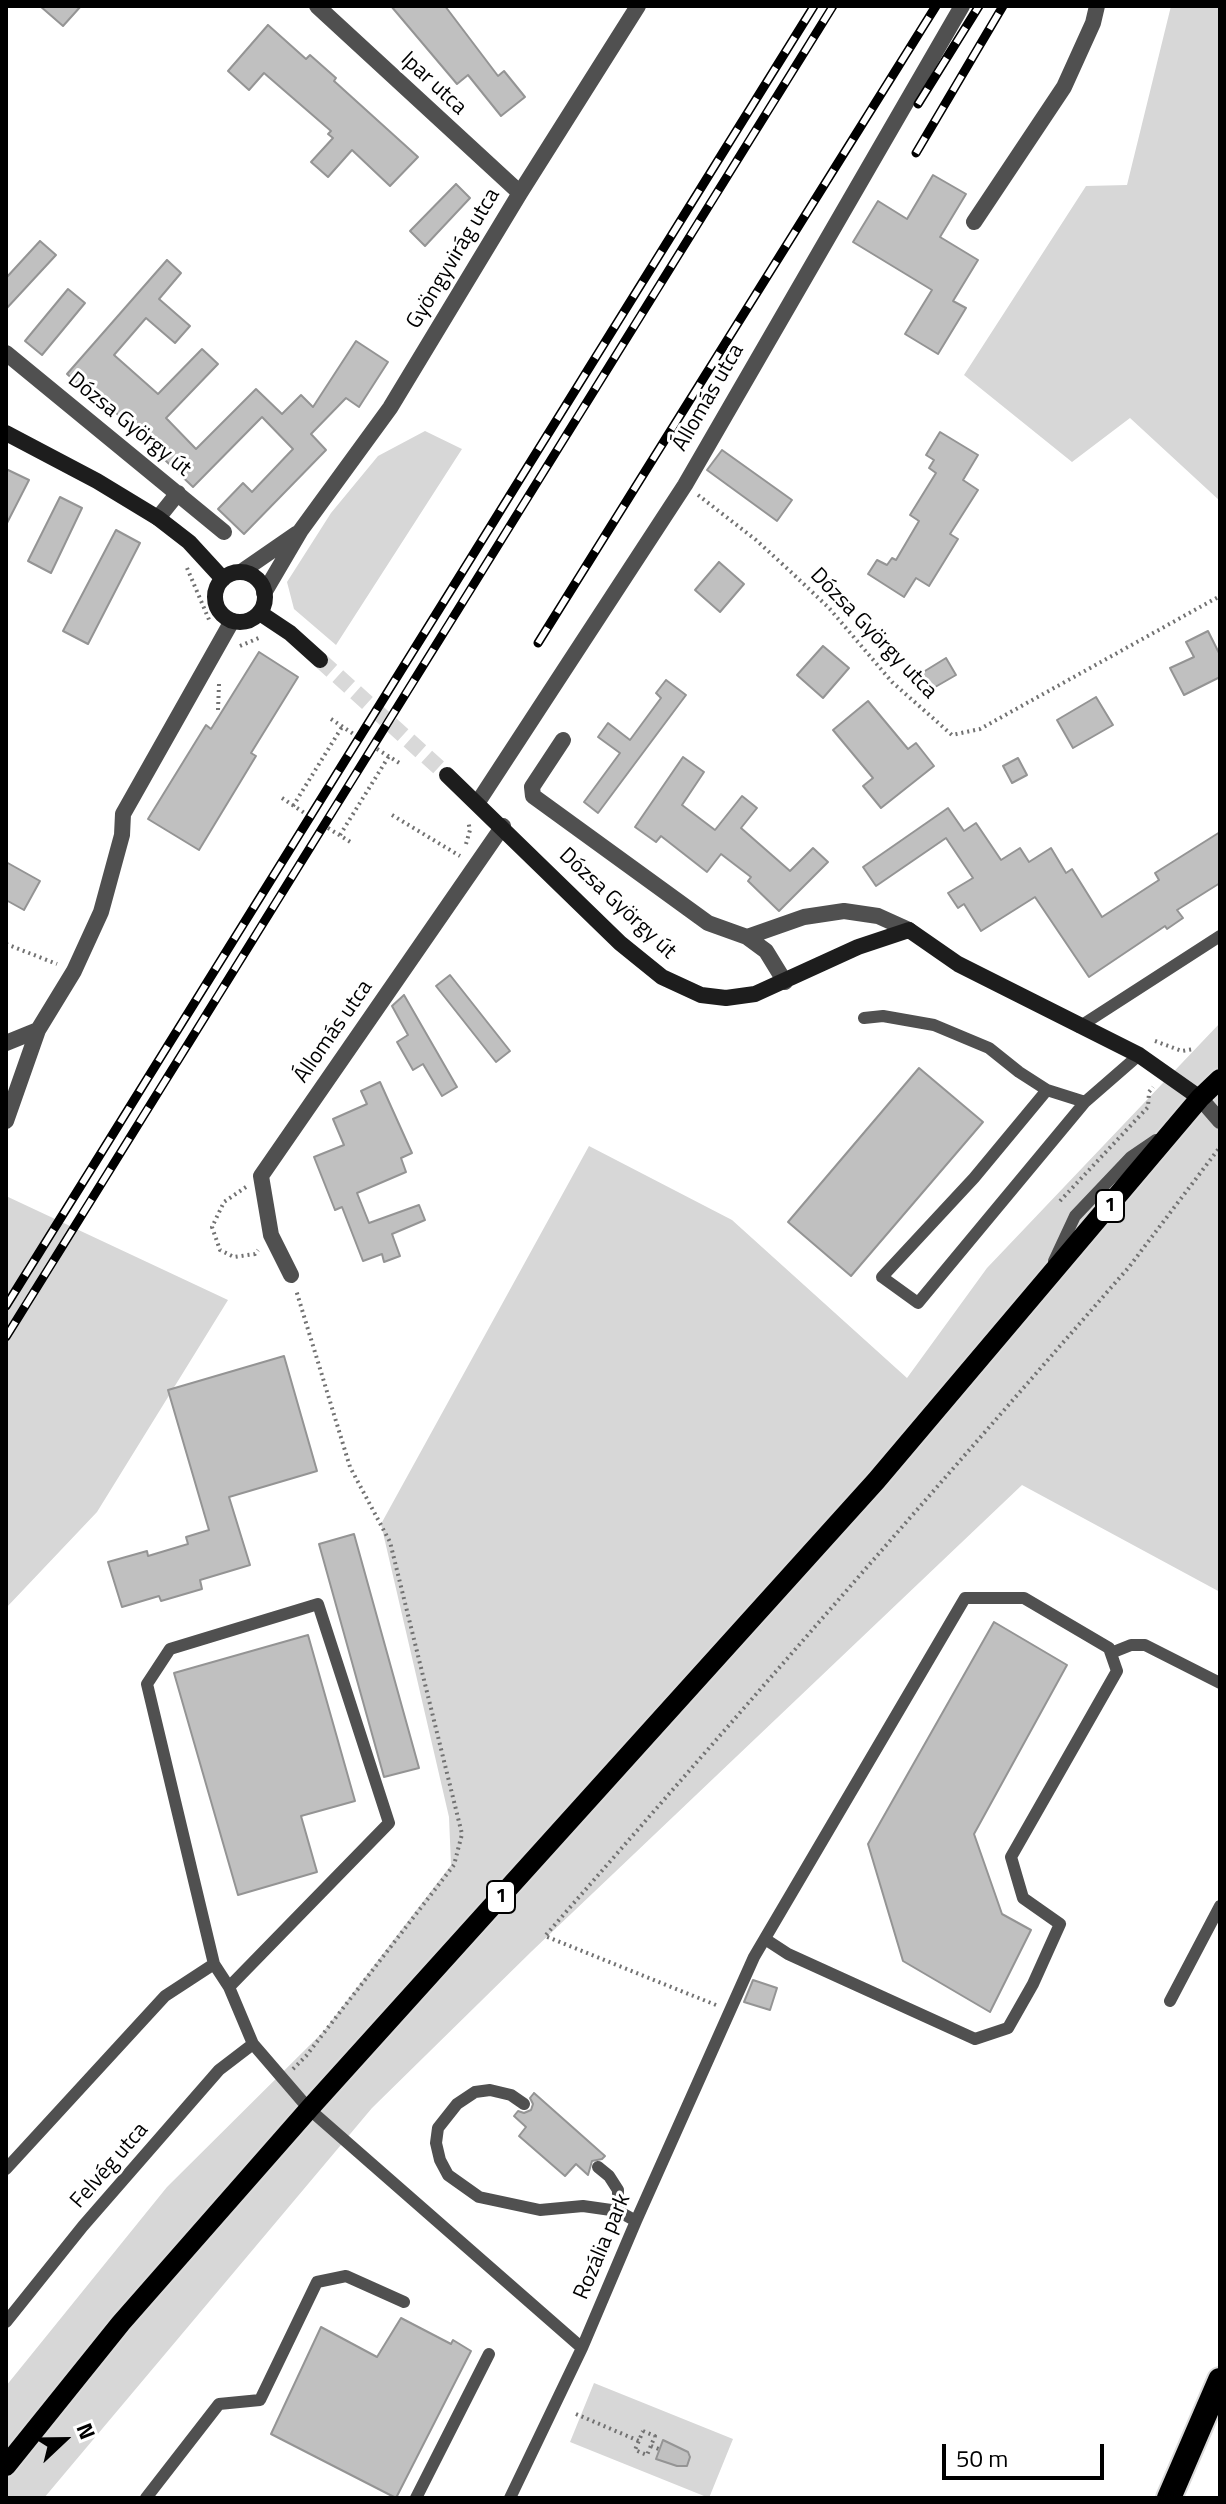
<!DOCTYPE html>
<meta charset="utf-8">
<style>
body{margin:0}
#map{position:relative;width:1226px;height:2504px;overflow:hidden;background:#fff;font-family:"Titillium Web",sans-serif}
canvas{display:block}
.frame{position:absolute;inset:0;border:8px solid #000;pointer-events:none}
.north{position:absolute;left:24px;top:2400px;width:80px;height:80px;-webkit-text-stroke:6px #fff;paint-order:stroke;rotate:68deg;font-size:22px;font-weight:700;line-height:32px;text-align:center;color:#000}
.north::after{content:'';display:block;margin:auto;width:28px;height:36px;background:#000;clip-path:polygon(50% 0,100% 100%,50% 72%,0 100%)}
.scale{position:absolute;left:942px;top:2444px;width:162px;height:36px;box-sizing:border-box;border:4px solid #000;border-top:0;padding-left:10px;font-size:24px;line-height:28px;white-space:nowrap;color:#000;-webkit-text-stroke:6px #fff;paint-order:stroke}
</style>
<div id="map">
<canvas width="1226" height="2504"></canvas>
<div class="frame"></div>
<div class="north">N</div>
<div class="scale">50 m</div>
</div>
<script>
const context = document.querySelector('canvas').getContext('2d');
context.lineJoin = 'round';
function fillPath(path, color) {
  context.fillStyle = color;
  context.fill(path, 'evenodd');
}
function poly(rows) {
  const path = new Path2D();
  for (const r of rows) {
    if (r.length === 3) {
      path.moveTo(r[0] + r[2], r[1]);
      path.arc(r[0], r[1], r[2], 0, 2 * Math.PI);
      continue;
    }
    path.moveTo(r[0], r[1]);
    for (let i = 2; i < r.length; i += 2) path.lineTo(r[i], r[i + 1]);
  }
  return path;
}
function stroke(path, color, width, dash) {
  context.strokeStyle = color;
  context.lineWidth = width;
  context.lineCap = dash ? 'butt' : 'round';
  context.setLineDash(dash || []);
  context.stroke(path);
}
function write(font, color, halo, rows, align = 'center') {
  context.font = font + ' "Titillium Web",sans-serif';
  context.lineWidth = 6;
  context.setLineDash([]);
  context.textBaseline = 'middle';
  context.strokeStyle = halo;
  context.fillStyle = color;
  for (const [text, x, y, turn = 0] of rows) {
    context.save();
    context.translate(x, y);
    context.rotate((+turn || 0) * Math.PI / 180);
    context.textAlign = isNaN(turn) ? turn : align;
    if (halo) context.strokeText(text, 0, 0);
    context.fillText(text, 0, 0);
    context.restore();
  }
}
const green = poly([
 [1171,6,1220,6,1220,501,1130,418,1072,462,964,375,1086,186,1127,185],
 [425,431,462,449,336,645,294,609,287,582,331,513,378,456],
 [1220,1023,1220,1592,1022,1485,532,1951,372,2108,44,2498,6,2498,6,2386,167,2187,323,2032,451,1865,449,1817,381,1524,589,1146,732,1220,907,1378,987,1268],
 [6,1196,228,1300,97,1512,6,1608],
 [594,2383,733,2439,709,2498,570,2442]
]);
const building = poly([
 [40,6,81,6,63,26,40,6],
 [391,6,445,6,498,76,504,71,525,97,501,116,468,75,457,84,391,6],
 [268,25,306,59,310,55,336,78,334,81,418,157,390,186,352,150,328,177,311,162,333,138,328,134,331,131,264,73,249,90,228,71,268,25],
 [933,175,966,194,940,237,978,260,953,301,966,308,938,354,905,334,932,290,853,242,878,201,907,219,933,175],
 [456,184,470,198,425,246,410,231,456,184],
 [40,241,56,255,6,309,6,278,40,241],
 [167,260,181,273,159,299,190,326,175,343,146,318,114,355,158,394,202,349,218,364,166,418,196,449,256,389,282,414,301,395,313,407,356,341,388,362,359,407,346,398,311,434,326,450,244,534,218,509,243,483,252,492,293,449,262,417,193,487,109,406,107,409,67,374,167,260],
 [68,289,85,303,42,355,25,341,68,289],
 [940,432,978,455,963,480,978,490,950,534,958,539,929,586,916,578,904,597,868,574,877,560,887,565,892,558,896,560,919,521,910,515,936,473,929,468,934,460,926,455,940,432],
 [722,450,792,500,777,521,707,470,722,450],
 [6,469,29,480,6,525,6,469],
 [60,497,82,508,51,573,28,561,60,497],
 [116,530,140,543,88,644,63,631,116,530],
 [719,562,744,584,720,612,695,590,719,562],
 [1208,631,1220,655,1220,677,1184,695,1170,668,1194,657,1186,642,1208,631],
 [823,646,849,668,823,698,797,675,823,646],
 [259,652,298,677,251,753,256,756,199,850,148,819,206,725,211,729,259,652],
 [946,658,956,675,930,690,920,674,946,658],
 [666,680,686,695,598,813,584,802,620,753,598,737,608,723,630,740,661,698,656,693,666,680],
 [1096,697,1113,725,1073,748,1057,720,1096,697],
 [868,701,908,749,916,743,934,766,881,808,863,786,873,778,833,730,868,701],
 [683,757,704,772,682,805,715,830,742,796,757,808,741,828,790,871,813,848,828,862,779,911,748,881,751,877,721,854,707,872,661,836,656,842,635,827,683,757],
 [1018,758,1027,775,1012,783,1003,766,1018,758],
 [948,808,964,831,976,823,1001,860,1020,848,1029,862,1051,848,1066,873,1072,869,1102,917,1159,880,1155,873,1220,832,1220,883,1177,910,1183,918,1167,929,1165,926,1089,977,1035,897,981,931,964,904,958,908,948,893,973,878,946,838,876,886,863,867,948,808],
 [6,862,40,881,24,910,6,900,6,862],
 [450,975,510,1051,496,1062,436,986,450,975],
 [404,995,457,1087,442,1096,423,1064,413,1070,397,1042,408,1035,392,1006,404,995],
 [919,1068,983,1122,851,1276,788,1222,919,1068],
 [380,1082,412,1153,401,1158,406,1172,357,1193,369,1223,419,1205,425,1220,392,1234,400,1256,384,1262,382,1254,363,1261,342,1207,335,1210,314,1157,344,1145,333,1119,367,1104,361,1091,380,1082],
 [284,1356,317,1471,229,1497,250,1565,200,1580,202,1589,161,1601,159,1596,122,1607,108,1562,147,1551,148,1556,188,1544,186,1537,209,1530,168,1390,284,1356],
 [354,1534,419,1768,384,1777,319,1544,354,1534],
 [994,1622,1067,1665,974,1834,1002,1914,1031,1930,990,2012,903,1961,868,1844,994,1622],
 [308,1635,355,1801,301,1816,317,1872,238,1895,174,1673,308,1635],
 [753,1980,777,1988,770,2010,744,2002,753,1980],
 [534,2093,605,2156,602,2159,592,2161,588,2175,576,2164,565,2176,519,2136,526,2127,514,2116,518,2111,524,2113,531,2110,533,2104,530,2098,534,2093],
 [401,2318,451,2344,453,2340,471,2351,396,2498,271,2434,321,2327,377,2357,401,2318],
 [663,2440,688,2452,690,2457,687,2466,677,2466,656,2459,663,2440]
]);
const secondaryTunnel = poly([
 [320,660,447,775]
]);
const path = poly([
 [698,495,756,540,791,572,829,608,892,682,952,735,980,729,1220,596],
 [187,568,210,622],
 [240,646,261,637],
 [219,684,218,710,221,712],
 [331,719,355,735],
 [377,749,401,764],
 [282,798,306,814],
 [293,806,342,727],
 [392,815,460,856],
 [328,828,352,843],
 [340,835,389,756],
 [466,844,470,830,468,821],
 [6,944,57,964],
 [1155,1041,1182,1051,1194,1049],
 [246,1187,224,1202,212,1227,220,1250,234,1257,255,1254,258,1250],
 [1060,1201,1148,1107,1149,1092,1153,1087],
 [716,2005,545,1936,1129,1267,1220,1147],
 [293,2069,306,2056,454,1865,462,1834,390,1542,350,1467,296,1290],
 [576,2414,639,2441],
 [643,2431,655,2436,647,2455,635,2450,643,2431],
 [651,2446,659,2449]
]);
const lane = poly([
 [864,1018,883,1016,934,1025,989,1048,1019,1072,1047,1090,1085,1102],
 [1079,1027,1220,936],
 [1047,1090,974,1178,882,1277,918,1303,1085,1102,1139,1055],
 [1054,1261,1075,1216,1131,1157,1156,1140],
 [1111,1653,1131,1645,1145,1645,1220,1683],
 [229,1987,214,1964,147,1684,170,1649,318,1604,389,1823,229,1987,253,2044,309,2109,582,2348],
 [1170,2001,1220,1906],
 [524,2104,511,2095,490,2090,475,2092,457,2104,438,2128,436,2143,440,2160,448,2175,479,2197,540,2210,583,2206,618,2211,636,2221],
 [598,2167,609,2176,618,2190,618,2211],
 [6,2169,165,1996,214,1964],
 [6,2322,83,2226,219,2070,253,2044],
 [146,2498,219,2404,260,2400,317,2282,346,2276,404,2302],
 [416,2498,489,2354],
 [510,2498,582,2348,636,2221,754,1957,965,1598,1024,1598,1109,1648,1117,1671,1011,1857,1023,1898,1060,1924,1033,1984,1008,2028,975,2039,788,1954,765,1939]
]);
const street = poly([
 [317,6,520,193],
 [974,222,1064,87,1093,23,1097,6],
 [6,353,224,532],
 [158,518,178,493],
 [241,572,296,534],
 [264,593,301,530,390,408,520,193,638,6],
 [563,740,532,787,533,796,708,923,747,937,766,951,785,982],
 [478,802,685,485,962,6],
 [747,937,804,917,844,911,878,916,909,930],
 [6,1043,38,1030],
 [1200,1098,1220,1121],
 [6,1121,38,1030,74,971,101,912,122,835,123,814,232,621],
 [291,1275,271,1235,261,1176,503,826]
]);
const secondary = poly([
 [6,433,97,481,158,518,189,542,223,579],
 [240,597,25],
 [260,613,290,633,320,660],
 [447,775,620,943,662,977,701,995,726,998,755,994,858,947,909,930,958,964,1139,1055,1200,1098]
]);
const primary = poly([
 [6,2466,121,2323,309,2109,876,1481,1200,1098,1220,1079]
]);
const highway = poly([
 [1169,2498,1220,2380]
]);
const rail = poly([
 [918,104,979,6],
 [916,153,1003,6],
 [538,643,936,6],
 [6,1306,814,6],
 [6,1337,833,6]
]);
const shields = [
 [1110,1206,28],
 [501,1897,28]
];
const shieldNames = [
 ["1",1110,1206],
 ["1",501,1897]
];
const streetNames = [
 ["Ipar utca",433,84,43],
 ["Gyöngyvirág utca",454,259,-59],
 ["Állomás utca",709,398,-60],
 ["Dózsa György út",129,425,39],
 ["Dózsa György utca",873,634,46],
 ["Dózsa György út",617,904,43],
 ["Állomás utca",334,1032,-55],
 ["Felvég utca",110,2166,-49],
 ["Rozália park",603,2247,-67]
];
fillPath(green, '#d7d7d7');
fillPath(building, '#c0c0c0');
stroke(building, '#949494', 2);
stroke(secondaryTunnel, '#d9d9d9', 16, [16, 8]);
stroke(primary, '#dbdbdb', 24);
stroke(highway, '#dbdbdb', 28);
stroke(path, '#727272', 4, [2, 4]);
stroke(lane, '#505050', 12);
stroke(street, '#505050', 16);
stroke(secondary, '#1d1d1d', 16);
stroke(primary, '#000', 20);
stroke(highway, '#000', 24);
stroke(rail, '#000', 9);
stroke(rail, '#fff', 6, [18]);
for (const [x, y, w] of shields) {
  const box = new Path2D();
  box.roundRect(x - w / 2, y - 16, w, 32, 6);
  context.fillStyle = '#fff';
  context.fill(box);
  stroke(box, '#000', 2);
}
write('bold 20px', '#000', null, shieldNames);
write('22px', '#000', '#fff', streetNames);
</script>
